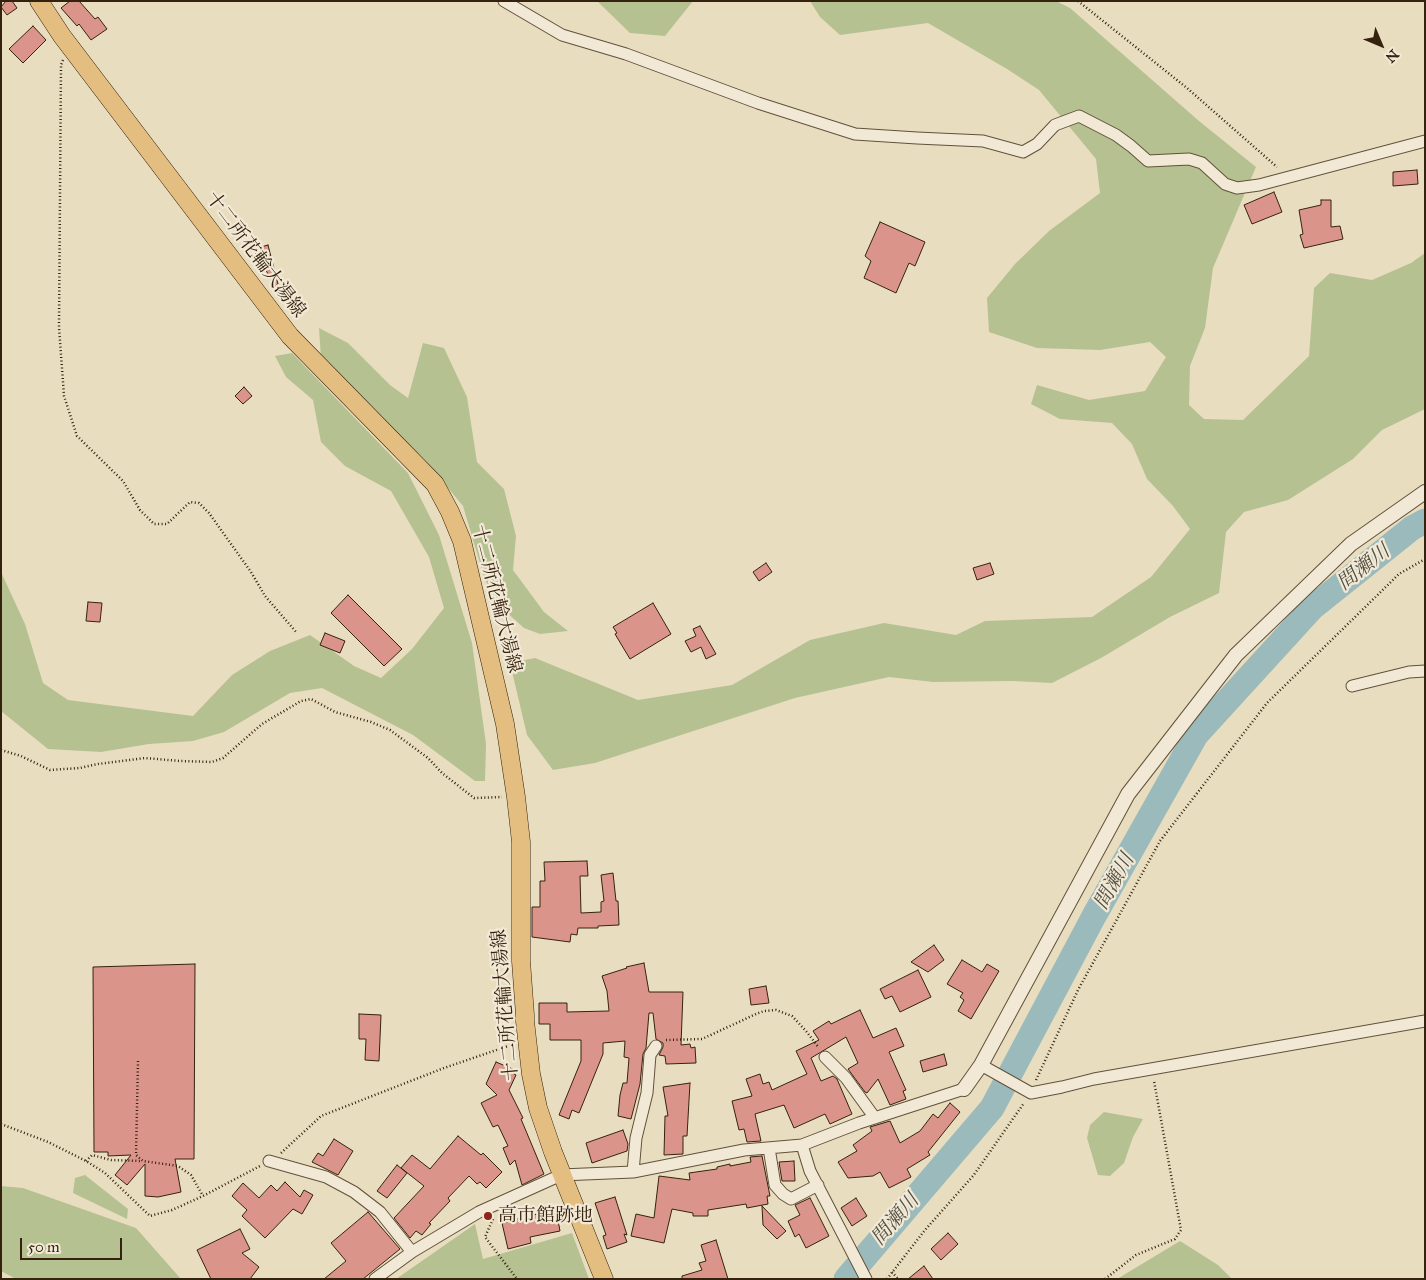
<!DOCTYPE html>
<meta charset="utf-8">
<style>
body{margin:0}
#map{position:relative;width:1426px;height:1280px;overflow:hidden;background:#e9ddc0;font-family:"IM FELL Great Primer",serif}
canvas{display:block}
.frame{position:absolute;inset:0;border:2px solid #35220e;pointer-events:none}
.north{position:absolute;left:1356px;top:20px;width:50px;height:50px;-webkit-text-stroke:4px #f1e9d6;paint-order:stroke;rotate:135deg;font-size:14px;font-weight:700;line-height:20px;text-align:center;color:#35220e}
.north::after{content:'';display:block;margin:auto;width:18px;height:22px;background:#35220e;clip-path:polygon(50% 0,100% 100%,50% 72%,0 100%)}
.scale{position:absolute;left:20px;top:1238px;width:102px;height:22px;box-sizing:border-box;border:2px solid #35220e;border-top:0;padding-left:6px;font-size:15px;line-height:18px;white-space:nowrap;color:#35220e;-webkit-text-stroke:4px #f1e9d6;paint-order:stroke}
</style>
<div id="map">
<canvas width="1426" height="1280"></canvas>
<div class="frame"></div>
<div class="north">N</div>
<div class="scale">50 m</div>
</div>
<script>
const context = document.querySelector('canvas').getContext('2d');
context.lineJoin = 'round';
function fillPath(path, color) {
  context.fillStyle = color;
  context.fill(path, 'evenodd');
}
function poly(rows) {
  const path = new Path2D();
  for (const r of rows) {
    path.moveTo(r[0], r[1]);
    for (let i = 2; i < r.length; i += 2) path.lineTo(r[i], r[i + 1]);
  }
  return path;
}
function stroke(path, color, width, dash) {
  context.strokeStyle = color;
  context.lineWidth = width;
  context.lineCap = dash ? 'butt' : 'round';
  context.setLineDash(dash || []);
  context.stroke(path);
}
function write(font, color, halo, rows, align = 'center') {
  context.font = font + ' "IM FELL Great Primer","Noto Serif JP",serif';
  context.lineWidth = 4.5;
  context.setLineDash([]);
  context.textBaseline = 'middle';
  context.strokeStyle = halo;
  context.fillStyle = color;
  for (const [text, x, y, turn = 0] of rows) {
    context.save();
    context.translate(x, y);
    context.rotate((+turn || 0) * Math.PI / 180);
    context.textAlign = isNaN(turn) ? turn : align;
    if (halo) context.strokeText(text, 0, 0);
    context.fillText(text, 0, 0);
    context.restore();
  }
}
const green = poly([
 [597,1,693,1,665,36,630,33],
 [810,1,1056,1,1070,8,1199,121,1256,167,1213,268,1205,328,1190,366,1189,405,1204,419,1243,420,1309,356,1314,288,1330,273,1372,280,1411,263,1425,253,1425,409,1382,430,1353,459,1288,500,1244,512,1226,532,1219,593,1170,617,1101,658,1052,683,1013,681,933,682,889,677,795,698,595,763,553,770,527,735,510,663,535,658,638,700,732,685,810,640,884,623,956,635,985,621,1092,617,1151,577,1190,529,1173,506,1147,479,1132,444,1112,423,1060,419,1031,404,1037,385,1089,400,1145,391,1166,357,1150,342,1100,350,1037,348,989,332,987,298,1015,264,1049,231,1100,193,1096,159,1039,90,1007,69,928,23,840,35,820,17],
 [319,328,348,343,390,385,408,398,423,343,444,348,467,397,477,462,504,489,516,536,513,570,544,612,568,631,540,634,524,628,505,611,485,580,463,506,424,459,321,359],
 [292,353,408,473,439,535,472,643,486,744,485,781,475,781,413,735,322,688,290,693,224,732,193,741,149,744,101,752,48,749,1,711,1,572,25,624,43,683,68,700,193,716,232,675,270,651,310,635,354,666,381,678,412,649,444,608,429,557,391,491,345,466,321,442,313,400,286,377,275,356],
 [1104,1112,1143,1119,1133,1137,1124,1163,1110,1176,1098,1175,1087,1138,1090,1125],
 [85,1175,128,1209,127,1219,73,1193,75,1178],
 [1,1186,23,1188,136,1228,181,1279,16,1279,1,1271],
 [475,1224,483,1259,572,1233,589,1279,396,1279],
 [1180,1241,1218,1265,1232,1279,1117,1279]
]);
const river = poly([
 [846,1279,992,1108,1094,916,1196,735,1312,608,1412,528,1425,521]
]);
const building = poly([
 [6,1,12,1,17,8,7,15,1,7,6,1],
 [70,1,79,1,95,19,98,17,107,29,91,40,79,24,77,26,61,8,70,1],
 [33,26,46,40,23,63,9,49,33,26],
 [1417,170,1418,184,1393,186,1393,172,1417,170],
 [1274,192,1282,212,1252,224,1244,205,1274,192],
 [1321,200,1331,200,1331,227,1340,226,1343,239,1304,248,1300,235,1303,234,1299,210,1321,205,1321,200],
 [880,222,925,242,915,266,909,263,896,293,864,278,871,261,865,256,880,222],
 [268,245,278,284,275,286,264,267,260,268,254,249,268,245],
 [244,387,252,396,243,404,235,396,244,387],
 [766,563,772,572,759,581,753,572,766,563],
 [990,563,994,574,977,580,973,568,990,563],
 [348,595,402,649,384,666,331,613,348,595],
 [88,602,102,603,100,622,86,621,88,602],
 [653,603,671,634,630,659,615,634,617,633,613,627,653,603],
 [700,626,716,654,706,659,701,647,691,652,685,641,696,636,693,629,700,626],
 [325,633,345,641,340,653,320,645,325,633],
 [587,861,588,876,580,876,581,913,601,912,601,902,604,901,601,875,613,873,616,901,618,901,619,925,598,926,598,928,578,928,577,935,571,934,570,942,532,937,532,907,540,907,540,881,545,881,544,862,587,861],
 [934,945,944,960,928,972,911,962,934,945],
 [962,960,982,972,987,964,999,971,971,1019,958,1011,964,1000,960,997,963,993,947,984,962,960],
 [644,963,649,992,683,992,681,1045,690,1044,691,1048,695,1047,696,1063,666,1064,665,1056,659,1055,663,1047,663,1043,656,1039,653,1013,649,1013,646,1048,643,1054,640,1084,631,1119,618,1116,620,1095,623,1083,627,1083,629,1058,624,1057,625,1041,603,1043,603,1054,579,1113,572,1110,569,1119,559,1115,581,1061,581,1040,550,1040,550,1024,539,1024,539,1003,567,1003,567,1012,609,1011,607,991,602,976,627,968,626,967,644,963],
 [195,964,194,1159,175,1159,181,1192,158,1197,145,1196,145,1164,127,1185,115,1175,131,1155,108,1156,108,1152,94,1152,93,967,195,964],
 [918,970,931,997,900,1012,892,996,885,999,880,989,918,970],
 [766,986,769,1003,751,1005,749,989,766,986],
 [860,1010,873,1038,896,1028,904,1046,889,1052,906,1090,903,1091,906,1099,890,1105,878,1079,867,1093,865,1092,848,1069,858,1063,846,1037,811,1058,821,1081,833,1076,837,1079,852,1114,830,1124,825,1114,794,1128,784,1105,755,1114,761,1141,747,1142,744,1129,739,1130,732,1101,752,1096,746,1079,760,1074,763,1084,769,1082,772,1090,807,1074,796,1051,819,1040,813,1031,829,1021,831,1024,860,1010],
 [359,1014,381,1015,379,1061,365,1060,366,1039,359,1039,359,1014],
 [944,1054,947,1065,923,1072,920,1061,944,1054],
 [496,1062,515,1070,514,1074,516,1075,509,1090,523,1118,521,1119,544,1174,522,1185,515,1160,510,1165,503,1148,508,1146,498,1125,493,1127,481,1103,497,1095,486,1084,496,1062],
 [690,1083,687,1136,683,1136,683,1154,664,1155,665,1116,668,1116,663,1087,690,1083],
 [950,1103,960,1112,928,1152,930,1155,907,1169,911,1177,889,1188,880,1172,873,1176,848,1178,838,1162,857,1151,853,1145,872,1131,870,1127,890,1121,900,1143,920,1131,933,1114,938,1118,950,1103],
 [623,1130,628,1144,627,1151,592,1163,586,1143,623,1130],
 [458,1136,481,1155,483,1153,502,1172,486,1188,480,1182,477,1184,469,1176,448,1198,450,1201,429,1223,431,1224,422,1235,416,1231,410,1238,394,1218,424,1186,401,1168,412,1155,430,1169,458,1136],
 [334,1139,353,1151,338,1175,312,1162,318,1153,323,1156,334,1139],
 [762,1156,770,1196,767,1196,768,1204,747,1208,746,1204,708,1210,708,1216,693,1216,693,1213,672,1209,664,1243,631,1236,636,1214,654,1218,659,1176,690,1180,689,1173,717,1169,717,1167,730,1164,730,1166,751,1162,750,1157,762,1156],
 [794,1161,795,1181,782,1181,779,1162,794,1161],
 [397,1165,407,1173,387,1198,377,1191,397,1165],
 [285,1182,300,1197,304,1190,313,1195,302,1214,293,1209,265,1238,242,1216,247,1210,232,1196,243,1183,259,1198,271,1185,277,1191,285,1182],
 [615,1197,627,1235,624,1234,627,1242,607,1249,603,1236,606,1235,595,1203,615,1197],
 [810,1198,829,1236,806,1248,799,1234,795,1237,788,1221,800,1215,795,1205,810,1198],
 [856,1198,867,1216,852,1226,841,1208,856,1198],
 [762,1206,786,1231,777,1239,763,1225,762,1206],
 [556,1209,560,1231,530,1237,531,1243,508,1249,502,1223,556,1209],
 [368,1212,400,1249,363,1279,324,1279,346,1261,331,1243,368,1212],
 [240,1229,250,1249,242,1253,259,1267,250,1279,211,1279,197,1250,240,1229],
 [948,1233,958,1244,941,1260,931,1249,948,1233],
 [716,1240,728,1279,682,1279,682,1276,702,1270,699,1263,706,1261,701,1245,716,1240],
 [924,1266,933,1279,908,1279,924,1266]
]);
const path = poly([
 [1078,1,1187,88,1277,167],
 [63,60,61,65,59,327,64,396,77,436,123,481,140,510,154,524,167,524,190,502,199,503,209,513,251,572,265,596,297,633],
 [1,750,21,756,50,770,80,768,98,764,145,758,180,761,212,762,223,758,262,724,301,701,311,699,335,712,371,722,390,730,428,758,442,773,474,798,502,797],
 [666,1040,702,1039,756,1014,764,1011,776,1010,792,1016,806,1031,819,1048],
 [138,1061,136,1155,143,1161,178,1166,191,1175,203,1196],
 [1036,1080,1078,990,1160,841,1267,703,1399,574,1425,559],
 [1,1124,48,1142,86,1161,105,1173,150,1216,172,1210,203,1196,260,1166],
 [281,1153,321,1116,444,1068,514,1044],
 [86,1161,92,1155,111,1160,141,1161],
 [493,1219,485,1237,517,1279],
 [892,1272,898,1279],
 [887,1279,925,1230,973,1176,1024,1103],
 [1105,1279,1136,1255,1175,1239,1181,1230,1154,1081]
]);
const minor = poly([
 [504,1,562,35,626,54,758,103,855,134,917,138,983,141,1023,152,1037,144,1055,125,1079,116,1116,135,1131,146,1148,161,1189,159,1202,163,1225,184,1237,188,1259,185,1425,141],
 [1352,686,1409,672,1425,671],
 [825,1057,846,1078,875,1118],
 [981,1065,1031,1093,1062,1087,1094,1079,1425,1021],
 [802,1145,810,1171,866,1279],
 [769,1148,775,1185,783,1194,791,1199,818,1185],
 [269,1161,326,1177,354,1192,380,1212,412,1252],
 [633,1172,636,1138,647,1093,650,1055,656,1046],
 [375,1279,412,1252,479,1212,561,1175,633,1172,744,1150,802,1145,859,1123,964,1089]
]);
const tertiary = poly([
 [964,1089,981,1065,1128,794,1236,655,1351,544,1425,492]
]);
const primary = poly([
 [39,1,62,36,290,336,435,484,450,512,462,541,505,724,516,797,521,842,521,961,525,1015,525,1021,531,1074,538,1108,553,1152,604,1279]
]);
const markers = [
 [488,1216,5,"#8f2418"]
];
const streetNames = [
 ["十二所花輪大湯線",255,255,53],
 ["十二所花輪大湯線",496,599,76],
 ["十二所花輪大湯線",506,1005,-95]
];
const poiNames = [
 ["高市館跡地",498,1216]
];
const waterNames = [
 ["間瀬川",1364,568,-38],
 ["間瀬川",1115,882,-61],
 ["間瀬川",896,1220,-49]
];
fillPath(green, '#b6c192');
stroke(river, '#9ababb', 25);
fillPath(building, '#db948a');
stroke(building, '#35220e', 1);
stroke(minor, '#62513a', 13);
stroke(tertiary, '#62513a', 16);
stroke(primary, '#35220e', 19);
stroke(path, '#35220e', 2.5, [1, 2.5]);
stroke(minor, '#f1e9d6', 11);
stroke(tertiary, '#f1e9d6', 14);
stroke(primary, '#e4be80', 18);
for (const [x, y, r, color] of markers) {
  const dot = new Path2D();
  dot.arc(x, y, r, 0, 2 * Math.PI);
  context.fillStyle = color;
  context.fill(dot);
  stroke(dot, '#f1e9d6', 2);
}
write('19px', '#35220e', '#f1e9d6', streetNames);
write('19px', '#35220e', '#f1e9d6', poiNames, 'left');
write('italic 20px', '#535042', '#f1e9d6', waterNames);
</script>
